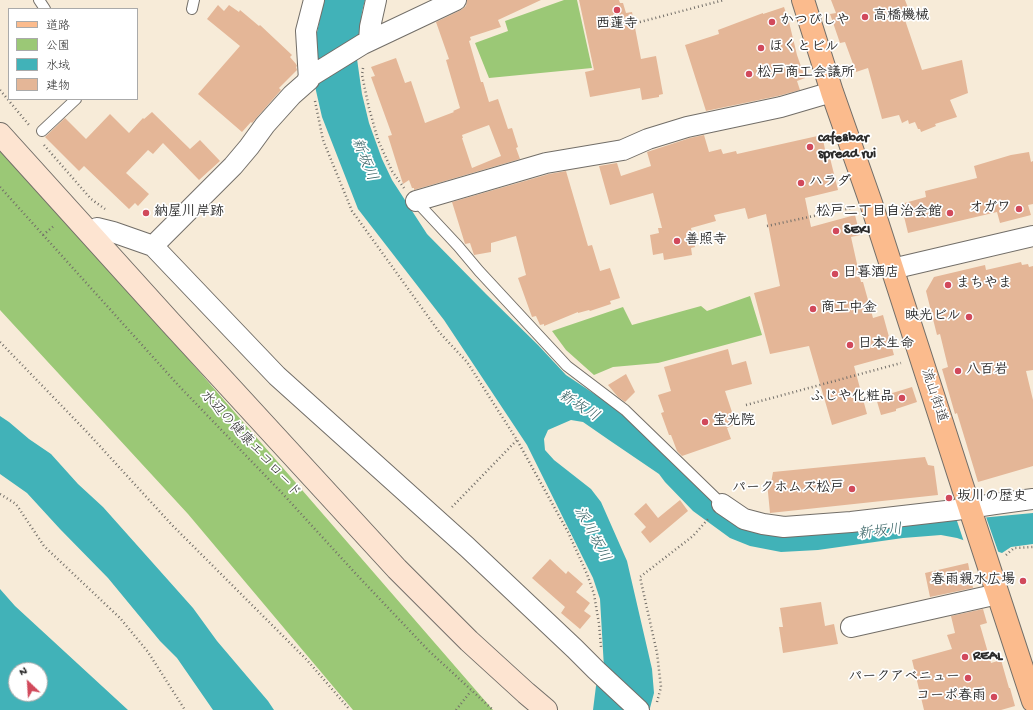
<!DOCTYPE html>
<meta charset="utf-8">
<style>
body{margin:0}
#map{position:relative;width:1033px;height:710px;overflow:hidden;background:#f7ebd8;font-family:"Gochi Hand","Klee One",sans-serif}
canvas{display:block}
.legend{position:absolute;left:8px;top:8px;width:130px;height:92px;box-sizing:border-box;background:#fff;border:1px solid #aaa;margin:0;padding:5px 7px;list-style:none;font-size:12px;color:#2b2b2b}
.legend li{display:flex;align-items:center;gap:8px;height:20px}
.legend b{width:20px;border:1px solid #aaa}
.north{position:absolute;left:8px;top:662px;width:40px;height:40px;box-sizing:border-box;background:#fff;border:1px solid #aaa;border-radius:50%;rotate:335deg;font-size:11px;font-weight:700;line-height:16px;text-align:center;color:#2b2b2b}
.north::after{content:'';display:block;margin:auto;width:14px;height:18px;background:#d1495b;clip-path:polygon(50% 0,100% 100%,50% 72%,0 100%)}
</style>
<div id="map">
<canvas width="1033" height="710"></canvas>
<ul class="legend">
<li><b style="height:5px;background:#fbbb8d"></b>道路</li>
<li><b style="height:11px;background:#9bc876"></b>公園</li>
<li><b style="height:11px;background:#41b2b8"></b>水域</li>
<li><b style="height:11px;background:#e4b697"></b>建物</li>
</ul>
<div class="north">N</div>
</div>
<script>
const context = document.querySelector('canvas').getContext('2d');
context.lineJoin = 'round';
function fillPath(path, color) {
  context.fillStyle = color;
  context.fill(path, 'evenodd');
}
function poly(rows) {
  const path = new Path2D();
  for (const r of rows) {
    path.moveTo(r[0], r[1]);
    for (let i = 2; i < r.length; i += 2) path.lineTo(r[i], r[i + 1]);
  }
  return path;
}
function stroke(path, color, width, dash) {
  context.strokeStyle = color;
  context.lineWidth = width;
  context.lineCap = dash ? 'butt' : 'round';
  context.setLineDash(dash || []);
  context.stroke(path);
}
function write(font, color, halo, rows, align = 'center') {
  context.font = font + ' "Gochi Hand","Klee One",sans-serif';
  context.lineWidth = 3.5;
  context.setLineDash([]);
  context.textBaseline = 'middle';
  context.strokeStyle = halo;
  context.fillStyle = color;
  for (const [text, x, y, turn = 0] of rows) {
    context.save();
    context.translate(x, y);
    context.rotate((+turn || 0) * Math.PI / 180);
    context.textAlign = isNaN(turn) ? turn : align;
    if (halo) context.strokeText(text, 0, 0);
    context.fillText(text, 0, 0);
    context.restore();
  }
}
const green = poly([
 [564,0,577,0,592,68,489,78,475,43,508,31,505,21],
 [0,142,493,710,353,710,188,514,0,310],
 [750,296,762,335,658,363,613,367,594,375,566,350,552,331,623,307,632,325,701,306,707,311]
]);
const water = poly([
 [324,0,365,0,362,12,357,59,362,94,369,123,382,159,392,180,427,234,486,294,538,345,566,375,611,405,627,419,701,491,730,516,750,528,951,517,980,518,1033,513,1033,544,1011,547,1002,553,957,538,941,535,903,538,818,550,781,552,750,546,730,538,693,511,665,482,659,474,609,440,583,422,571,420,548,430,544,439,545,450,554,460,591,489,601,502,627,561,652,669,654,693,650,708,648,710,593,710,596,686,604,668,600,599,593,578,527,445,444,320,358,209,322,117,314,82,311,60],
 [0,416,9,422,29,439,51,454,78,484,103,507,193,608,217,641,268,701,274,710,213,710,177,658,160,641,108,578,60,529,27,493,0,474],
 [0,589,15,606,128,710,0,710],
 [16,670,40,670,40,694,16,694]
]);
const pier = poly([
 [955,515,986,517,999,554,964,542]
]);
const building = poly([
 [467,0,541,0,498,20,501,27,470,37,471,40,469,41,481,82,483,82,489,102,498,99,508,129,512,128,518,147,516,148,520,159,414,190,414,188,412,188,409,180,403,184,388,136,392,135,371,77,375,76,371,67,396,58,405,83,411,81,425,123,454,112,453,111,460,108,446,60,449,59,436,22,461,10,466,6],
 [489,125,501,156,472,168,462,138,463,138,462,135],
 [579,0,619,0,620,3,623,3,626,13,632,12,641,59,656,56,663,94,659,95,659,97,642,100,640,88,590,97,585,72,594,70],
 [831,0,905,0,912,18,905,20,922,70,962,60,968,93,950,100,957,117,935,124,936,126,921,132,920,129,918,129,915,122,909,124,908,120,902,123,899,115,882,119,868,68,856,72,845,42,840,43,830,14,836,13],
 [218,5,224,11,229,5,239,12,240,10,259,26,260,25,292,55,290,57,296,64,297,66,296,67,297,70,279,88,281,90,252,123,251,122,242,132,198,94,240,46,207,19],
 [784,7,789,22,797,55,805,78,797,81,800,90,778,96,706,111,685,45,719,34,718,30,763,13,763,14],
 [152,112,190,149,200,140,220,161,199,180,163,143,153,154,148,150,126,173,149,194,138,206,135,203,129,209,84,166,79,171,45,137,65,118,86,139,110,114,129,133,143,118,144,119],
 [704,135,709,152,721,149,723,154,736,151,737,154,822,135,827,159,830,158,838,190,805,198,811,227,855,215,860,235,851,237,861,282,863,282,873,318,883,315,894,355,854,366,867,414,832,425,809,346,770,354,754,293,780,286,766,214,748,219,745,208,714,215,716,221,691,228,695,247,691,248,692,255,664,260,663,253,653,255,650,235,659,233,658,228,662,228,653,193,610,205,599,166,617,163,621,176,651,166,647,152,690,138],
 [1029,152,1031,162,1033,161,1033,204,1028,205,1031,215,1000,223,997,212,908,233,901,204,926,197,925,191,977,178,974,166,1011,155],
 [566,171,588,246,592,245,600,271,610,268,620,298,610,301,611,304,590,311,589,310,578,313,578,312,544,326,544,324,540,325,536,316,532,317,518,278,526,275,516,236,491,243,491,252,474,255,470,243,465,244,452,202,549,174],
 [1021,262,1022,265,1028,264,1029,267,1033,266,1033,370,1026,371,1033,400,1033,466,978,482,957,413,955,414,942,369,948,367,940,334,937,335,926,291,934,277,985,265,986,270],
 [728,349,732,365,746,361,752,384,725,391,736,424,727,428,731,439,682,456,677,451,671,435,669,435,661,413,664,412,658,395,671,391,664,367],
 [626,374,635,392,625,402,618,397,608,385],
 [912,387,917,402,896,409,896,411,881,415,876,398],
 [925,457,928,465,934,466,938,495,770,513,767,482,771,483,773,472],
 [680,500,688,511,650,543,641,532,646,527,634,514,646,503,658,518],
 [550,559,566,574,568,571,583,584,576,592,590,603,584,611,591,616,580,629,561,613,565,607,532,578],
 [968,563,973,588,930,597,925,573],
 [821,602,825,626,834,624,838,644,783,653,779,627,783,627,780,608],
 [983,609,987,623,980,625,991,663,1001,660,1009,688,1010,688,1015,706,1001,710,924,710,912,660,952,649,947,635,955,633,951,616]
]);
const path = poly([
 [636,23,724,0],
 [363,68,362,75,369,108,378,140,392,171,404,188],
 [0,90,29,125],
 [315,101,323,140,352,211,440,333,467,362,517,440,568,532,587,574,594,594,599,624,601,647],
 [44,145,91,199,105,209],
 [0,187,179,386,282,493,356,574,429,651,493,710],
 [767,226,851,208],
 [43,235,55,225],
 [0,342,86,431,172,525,307,660,350,710],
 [746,405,901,363],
 [0,494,16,504,44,546,120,618,148,652,185,710],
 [452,507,517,440],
 [1006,555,1014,548,1033,547],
 [657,702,661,687,657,653,640,577,693,536,709,518],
 [456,710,471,691]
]);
const lane = poly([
 [39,0,45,9],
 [192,9,194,0],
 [42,131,76,99],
 [416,201,458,246,479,271,567,366,625,410,722,504]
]);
const street = poly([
 [369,41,370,27,376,0],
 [308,78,363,44,456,0],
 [416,201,546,163,623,150,648,139,687,127,781,107,832,92],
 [91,233,97,228,113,232,153,246,233,166,249,147,265,125,292,95,309,80,306,31,314,0],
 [153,246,277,376,467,547,575,649,596,670,639,710],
 [892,269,1033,236],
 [722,504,744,519,763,524,784,527,851,522,955,510,995,504,1033,499],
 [851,627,998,594]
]);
const secondary = poly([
 [0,134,170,322,397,569,469,641,526,693,546,710]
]);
const primary = poly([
 [803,0,832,92,871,203,965,494,1033,701]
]);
const markers = [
 [617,10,4,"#d1495b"],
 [865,17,4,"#d1495b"],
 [772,22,4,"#d1495b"],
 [761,48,4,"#d1495b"],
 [749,74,4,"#d1495b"],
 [810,147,4,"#d1495b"],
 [801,183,4,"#d1495b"],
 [1019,209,4,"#d1495b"],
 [146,213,4,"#d1495b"],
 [950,213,4,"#d1495b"],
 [836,231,4,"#d1495b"],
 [677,241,4,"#d1495b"],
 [835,274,4,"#d1495b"],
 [948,285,4,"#d1495b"],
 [813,309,4,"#d1495b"],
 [969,317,4,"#d1495b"],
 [850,345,4,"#d1495b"],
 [958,371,4,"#d1495b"],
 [902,398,4,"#d1495b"],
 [705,422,4,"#d1495b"],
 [852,489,4,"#d1495b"],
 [949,498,4,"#d1495b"],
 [1023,581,4,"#d1495b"],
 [965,657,4,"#d1495b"],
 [968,678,4,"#d1495b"],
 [994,697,4,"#d1495b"]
];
const poiNames = [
 ["高橋機械",873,17],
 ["かつびしや",780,22],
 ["西蓮寺",617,25,"center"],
 ["ほくとビル",769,48],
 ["松戸商工会議所",757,74],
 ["cafe&bar",818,139],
 ["spread rui",818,155],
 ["ハラダ",809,183],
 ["オガワ",1011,209,"right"],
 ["納屋川岸跡",154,213],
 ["松戸二丁目自治会館",942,213,"right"],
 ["SEKI",844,231],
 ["善照寺",685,241],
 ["日暮酒店",843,274],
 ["まちやま",956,285],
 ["商工中金",821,309],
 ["映光ビル",961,317,"right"],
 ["日本生命",858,345],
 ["八百岩",966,371],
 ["ふじや化粧品",894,398,"right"],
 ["宝光院",713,422],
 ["パークホムズ松戸",844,489,"right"],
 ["坂川の歴史",957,498],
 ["春雨親水広場",1015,581,"right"],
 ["REAL",973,657],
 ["パークアベニュー",960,678,"right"],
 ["コーポ春雨",986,697,"right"]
];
const streetNames = [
 ["流山街道",933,396,72],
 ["水辺の健康エコロード",250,445,47]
];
const waterNames = [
 ["新坂川",363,160,68],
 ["新坂川",578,407,32],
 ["新坂川",880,533,-7],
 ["派川坂川",591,535,62]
];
fillPath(green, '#9bc876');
fillPath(water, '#41b2b8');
fillPath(pier, '#f7ebd8');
fillPath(building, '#e4b697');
stroke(lane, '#726e68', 12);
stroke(street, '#726e68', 22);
stroke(secondary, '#726e68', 24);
stroke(primary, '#726e68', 24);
stroke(path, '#726e68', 2.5, [1, 3]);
stroke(lane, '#fff', 10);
stroke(street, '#fff', 20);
stroke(secondary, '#fde4d1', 22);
stroke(primary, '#fbbb8d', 22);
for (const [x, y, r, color] of markers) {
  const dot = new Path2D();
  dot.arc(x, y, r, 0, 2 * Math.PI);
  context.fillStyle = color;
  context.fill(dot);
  stroke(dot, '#fff', 1.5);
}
write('bold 14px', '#2b2b2b', '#fff', poiNames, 'left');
write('14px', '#2b2b2b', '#fff', streetNames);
write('italic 15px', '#346163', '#fff', waterNames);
</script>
